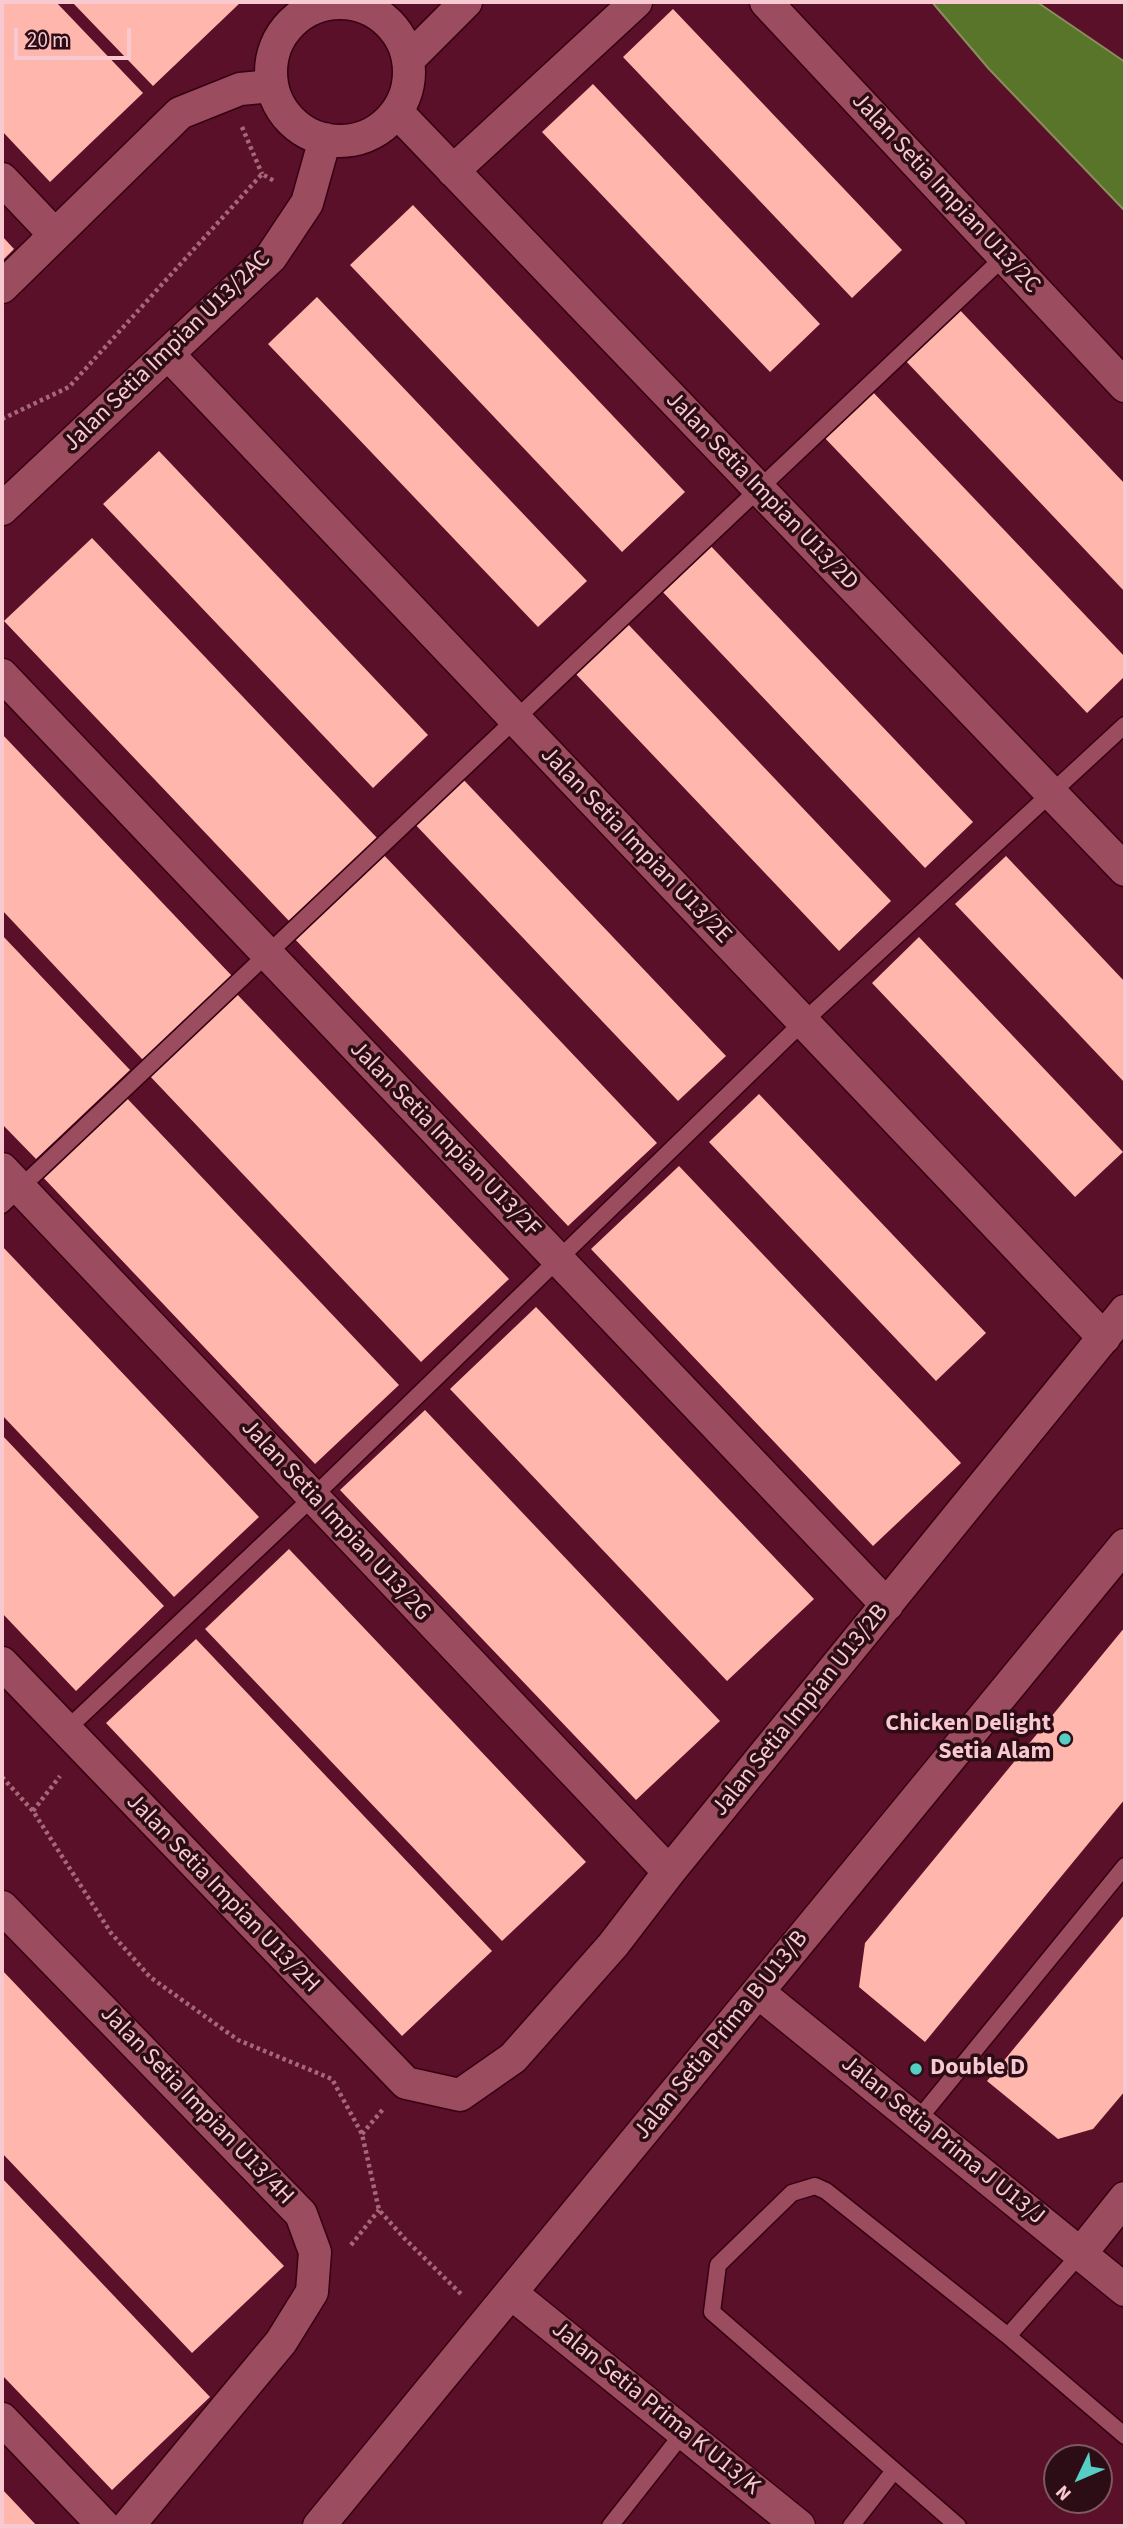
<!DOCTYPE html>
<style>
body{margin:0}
#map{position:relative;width:1127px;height:2528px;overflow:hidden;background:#5a1028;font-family:"Source Sans 3",sans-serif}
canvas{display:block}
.frame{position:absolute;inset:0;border:4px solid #f8c9d1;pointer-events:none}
.north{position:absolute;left:1043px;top:2444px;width:70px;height:70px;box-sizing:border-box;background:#2d0d15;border:2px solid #7e5860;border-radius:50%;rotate:226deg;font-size:19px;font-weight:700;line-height:28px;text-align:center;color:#f8c9d1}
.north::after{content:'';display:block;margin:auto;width:24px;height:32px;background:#56cec3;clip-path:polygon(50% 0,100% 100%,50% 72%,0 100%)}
.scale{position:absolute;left:14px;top:28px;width:117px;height:32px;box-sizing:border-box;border:4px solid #f8c9d1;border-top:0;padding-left:9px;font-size:21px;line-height:24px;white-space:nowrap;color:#f8c9d1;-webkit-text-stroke:5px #2d0d15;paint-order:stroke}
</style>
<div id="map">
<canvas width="1127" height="2528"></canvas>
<div class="frame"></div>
<div class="north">N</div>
<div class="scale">20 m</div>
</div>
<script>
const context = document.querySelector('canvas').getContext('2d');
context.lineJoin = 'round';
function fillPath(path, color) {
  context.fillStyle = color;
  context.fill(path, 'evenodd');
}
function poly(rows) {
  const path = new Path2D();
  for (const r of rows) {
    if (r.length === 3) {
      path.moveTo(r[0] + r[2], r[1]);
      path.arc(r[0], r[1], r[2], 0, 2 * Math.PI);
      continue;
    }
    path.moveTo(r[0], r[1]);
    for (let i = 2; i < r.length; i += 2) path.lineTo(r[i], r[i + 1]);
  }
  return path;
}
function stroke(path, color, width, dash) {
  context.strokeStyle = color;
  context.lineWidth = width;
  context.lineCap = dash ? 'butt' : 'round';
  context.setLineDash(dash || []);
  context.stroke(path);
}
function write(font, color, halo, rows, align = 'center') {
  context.font = font + ' "Source Sans 3",sans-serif';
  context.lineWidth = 7;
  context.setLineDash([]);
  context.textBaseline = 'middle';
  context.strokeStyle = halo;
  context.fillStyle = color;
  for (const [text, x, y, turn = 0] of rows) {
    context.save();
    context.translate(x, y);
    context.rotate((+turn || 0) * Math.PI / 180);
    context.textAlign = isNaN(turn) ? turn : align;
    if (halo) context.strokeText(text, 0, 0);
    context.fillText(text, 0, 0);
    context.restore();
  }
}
const water = poly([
 [932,2,1037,2,1125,62,1125,211,989,69,932,2]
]);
const building = poly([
 [2,2,56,2,143,93,50,182,2,131],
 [72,2,241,2,153,86],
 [673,9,902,250,852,298,623,57],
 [593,84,820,324,770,372,542,132],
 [413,205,685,492,622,552,350,265],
 [2,236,14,249,2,261],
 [317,297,587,581,538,627,268,344],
 [957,307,1125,484,1125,592,903,358],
 [870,389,1125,657,1125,676,1087,713,822,435],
 [159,451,428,735,373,788,103,504],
 [92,538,378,839,290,922,4,621],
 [707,542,973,822,925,868,659,588],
 [625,621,891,901,839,951,573,671],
 [2,734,232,976,143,1060,2,910],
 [459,775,726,1056,678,1101,411,820],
 [380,851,657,1143,568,1226,291,935],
 [1006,856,1125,982,1125,1083,955,904],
 [2,935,130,1070,36,1159,2,1124],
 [919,937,1123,1152,1075,1197,872,983],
 [234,991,509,1279,421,1362,147,1073],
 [122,1093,399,1385,315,1464,38,1172],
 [759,1094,986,1333,936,1381,709,1142],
 [679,1166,961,1463,873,1546,591,1249],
 [2,1246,259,1517,174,1597,2,1415],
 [536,1307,814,1599,727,1681,450,1389],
 [425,1410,720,1721,636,1800,340,1490],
 [2,1435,164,1606,76,1691,2,1613],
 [289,1549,586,1862,502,1941,205,1629],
 [1125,1627,1125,1799,925,2042,859,1987,865,1943],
 [196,1639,492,1951,402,2036,106,1723],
 [1125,1914,1125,2091,1093,2129,1058,2139,987,2081],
 [2,1970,284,2266,192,2353,2,2153],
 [2,2178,210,2397,112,2490,2,2375],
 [2,2489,37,2526,2,2526]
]);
const path = poly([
 [242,127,262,174],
 [2,419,69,387,262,174,276,182],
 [2,1777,33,1811,111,1933,150,1977,238,2040,332,2079,362,2134,379,2210,405,2239,462,2295],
 [33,1811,60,1776],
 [362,2134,384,2108],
 [351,2245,379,2210]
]);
const lane = poly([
 [2,1205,1004,257],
 [66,1730,313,1497,803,1022,1125,725],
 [917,2121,1125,1866],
 [1008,2336,1081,2253],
 [610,2526,684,2432],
 [851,2526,893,2472],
 [958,2526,712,2312,718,2265,792,2193,815,2186,826,2191,1008,2336,1125,2436]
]);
const street = poly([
 [766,2,1125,386],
 [340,72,69],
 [409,59,466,2],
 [397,112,1125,870],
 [453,171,636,2],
 [2,179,55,235],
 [2,287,180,113,240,89,272,86],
 [168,354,1104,1338],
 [2,509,271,257,307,203,325,139],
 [2,675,887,1605],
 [2,1169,669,1872],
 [2,1663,406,2083,460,2095,513,2058,613,1945,669,1872,1125,1311],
 [2,1907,301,2214,315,2252,312,2292,281,2342,128,2526],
 [758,1992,1125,2290],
 [1081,2253,1125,2198],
 [511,2293,799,2526],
 [2,2419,104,2526],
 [319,2526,1125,1545]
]);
const markers = [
 [1065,1739,7,"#56cec3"],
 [916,2069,7,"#56cec3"]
];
const streetNames = [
 ["Jalan Setia Impian U13/2C",945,194,47],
 ["Jalan Setia Impian U13/2AC",168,352,-44],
 ["Jalan Setia Impian U13/2D",761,492,46],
 ["Jalan Setia Impian U13/2E",635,846,46],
 ["Jalan Setia Impian U13/2F",444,1140,46],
 ["Jalan Setia Impian U13/2G",335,1521,47],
 ["Jalan Setia Impian U13/2B",801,1711,-51],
 ["Jalan Setia Impian U13/2H",222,1894,46],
 ["Jalan Setia Prima B U13/B",722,2036,-51],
 ["Jalan Setia Impian U13/4H",196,2106,46],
 ["Jalan Setia Prima J U13/J",942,2141,39],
 ["Jalan Setia Prima K U13/K",655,2409,39]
];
const poiNames = [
 ["Chicken Delight",1051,1725],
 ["Setia Alam",1051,1753],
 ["Double D",930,2069,"left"]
];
fillPath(water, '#59752a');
stroke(water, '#898e5c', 2);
fillPath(building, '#feb6ad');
stroke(lane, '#360012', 19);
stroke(street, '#360012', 35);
stroke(path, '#a56878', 4.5, [3.5, 3.5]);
stroke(lane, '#9b4c5e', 16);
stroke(street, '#9b4c5e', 32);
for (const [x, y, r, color] of markers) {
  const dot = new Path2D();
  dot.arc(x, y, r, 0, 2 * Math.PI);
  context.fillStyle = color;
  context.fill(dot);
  stroke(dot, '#2d0d15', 2.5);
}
write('24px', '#f8c9d1', '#2d0d15', streetNames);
write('bold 24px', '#f8c9d1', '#2d0d15', poiNames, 'right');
</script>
